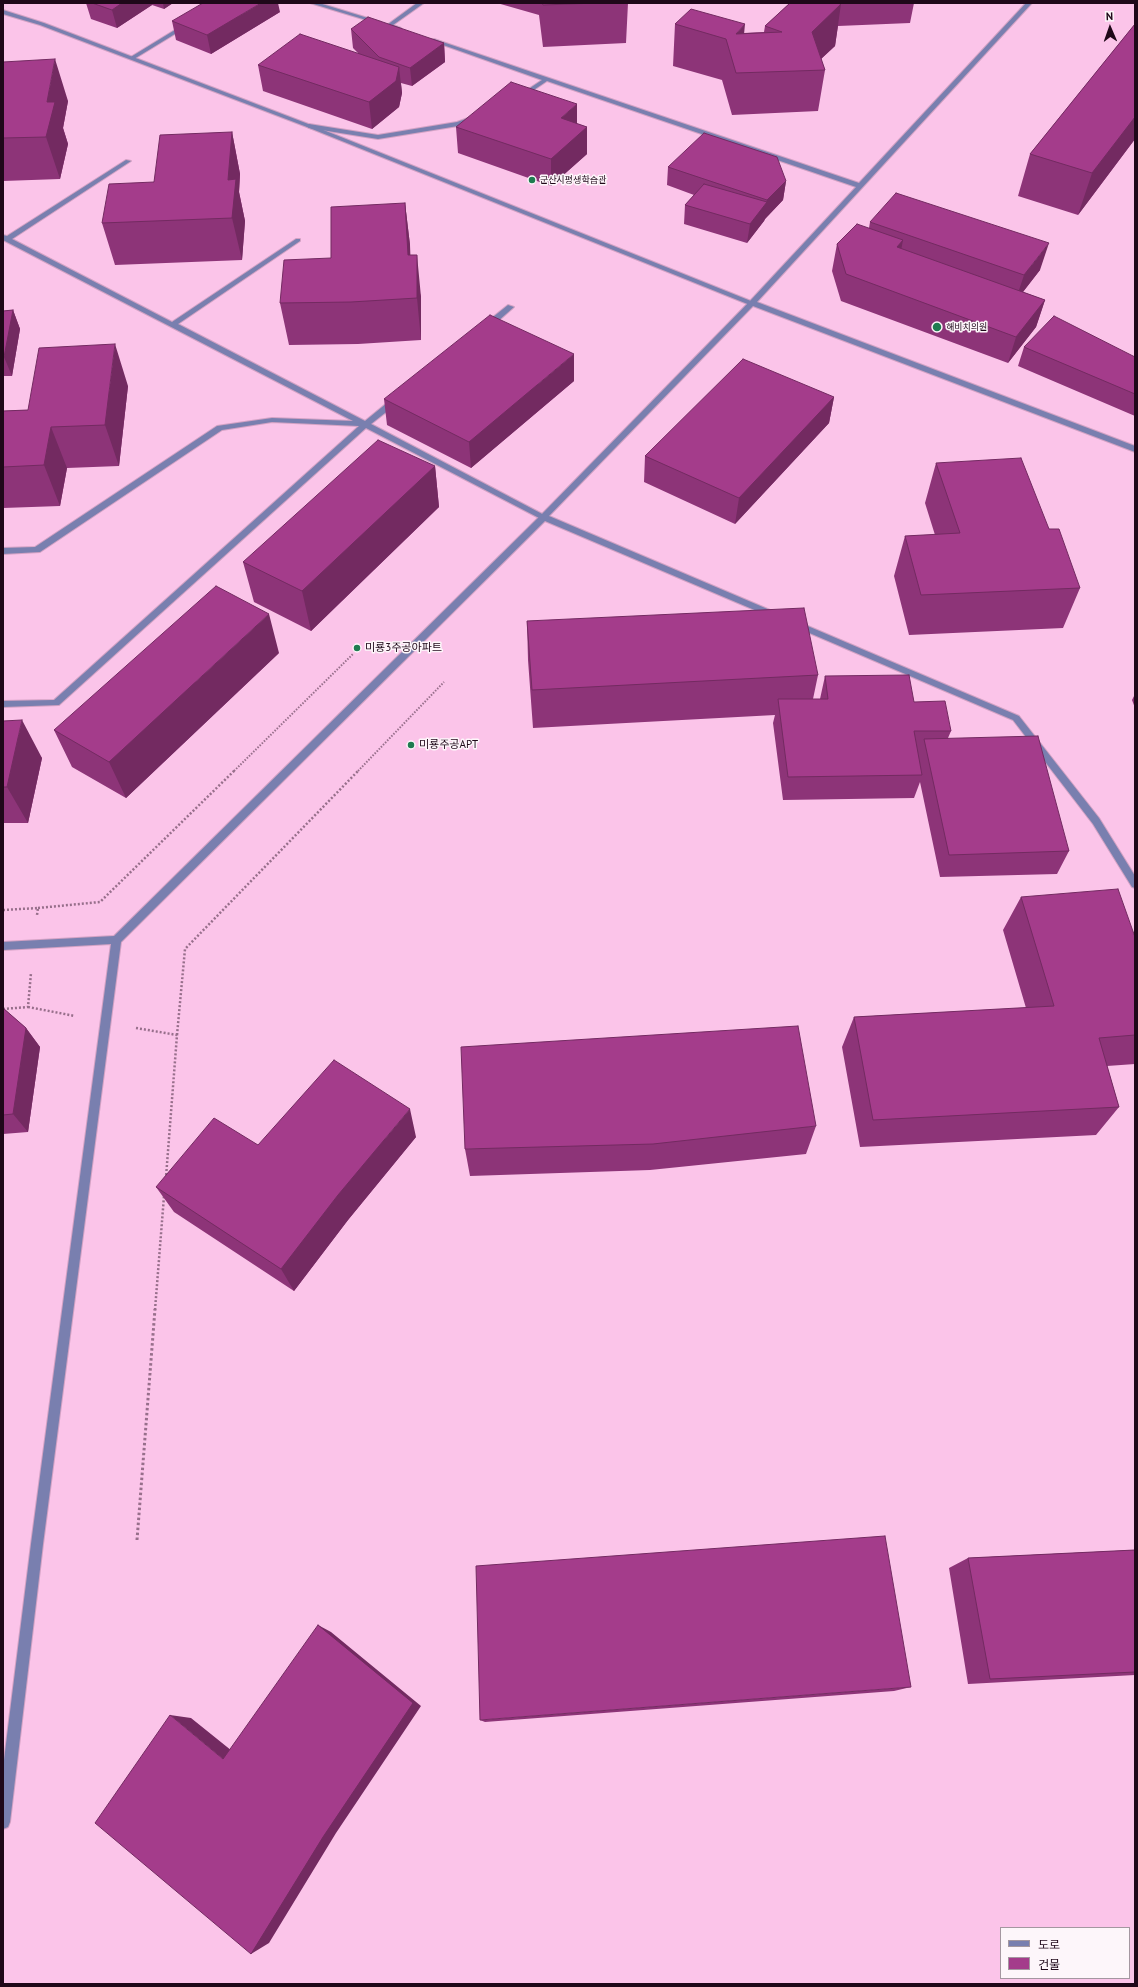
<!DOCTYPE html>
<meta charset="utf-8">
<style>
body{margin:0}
#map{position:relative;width:1138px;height:1987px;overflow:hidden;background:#fbc4e9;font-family:"PT Sans","Noto Sans KR",sans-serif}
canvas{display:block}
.frame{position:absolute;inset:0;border:4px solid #1f0819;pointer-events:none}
.legend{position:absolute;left:1000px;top:1927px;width:130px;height:52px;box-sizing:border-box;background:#fdf6fa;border:1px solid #a497a0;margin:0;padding:5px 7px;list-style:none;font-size:12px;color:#1f0819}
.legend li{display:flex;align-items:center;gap:8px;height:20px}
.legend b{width:20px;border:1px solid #a497a0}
.north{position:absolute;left:1090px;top:8px;width:40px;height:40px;-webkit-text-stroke:3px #fdf6fa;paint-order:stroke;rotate:358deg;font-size:11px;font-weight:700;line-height:16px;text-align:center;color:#1f0819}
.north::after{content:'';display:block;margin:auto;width:14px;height:18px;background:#1f0819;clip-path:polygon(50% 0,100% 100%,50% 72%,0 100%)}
</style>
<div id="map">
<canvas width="1138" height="1987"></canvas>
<div class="frame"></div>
<ul class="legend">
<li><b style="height:5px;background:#797faf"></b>도로</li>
<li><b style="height:11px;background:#a43c8b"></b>건물</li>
</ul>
<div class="north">N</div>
</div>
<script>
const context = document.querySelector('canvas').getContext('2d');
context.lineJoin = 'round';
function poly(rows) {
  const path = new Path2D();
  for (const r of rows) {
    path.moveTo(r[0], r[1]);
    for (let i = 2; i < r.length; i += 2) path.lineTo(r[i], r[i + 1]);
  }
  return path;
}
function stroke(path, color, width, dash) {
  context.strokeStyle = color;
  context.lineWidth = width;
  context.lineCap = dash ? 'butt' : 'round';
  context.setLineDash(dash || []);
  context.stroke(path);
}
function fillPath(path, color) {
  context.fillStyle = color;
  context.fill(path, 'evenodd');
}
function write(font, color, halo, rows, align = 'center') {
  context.font = font + ' "PT Sans","Noto Sans KR",sans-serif';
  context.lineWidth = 3;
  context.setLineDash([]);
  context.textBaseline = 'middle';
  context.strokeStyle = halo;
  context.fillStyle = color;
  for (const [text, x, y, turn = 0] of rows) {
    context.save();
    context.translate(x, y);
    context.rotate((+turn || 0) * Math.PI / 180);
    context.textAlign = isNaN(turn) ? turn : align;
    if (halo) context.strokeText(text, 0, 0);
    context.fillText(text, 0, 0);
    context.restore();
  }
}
const pathFar2 = poly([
 [234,771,353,654],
 [358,771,444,682]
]);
const pathFar1 = poly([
 [38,908,100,902,235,770],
 [3,910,38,908,37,915],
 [28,1007,75,1016],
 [3,1009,28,1007,31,973],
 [136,1028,177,1035,166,1177],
 [177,1035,185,949,359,770],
 [155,1310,164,1196]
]);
const path = poly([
 [137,1540,155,1309]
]);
const service = poly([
 [126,160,131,161,12,239,172,322,296,239,300,239,300,241,178,324,365,421,393,398,399,398,399,402,371,424,548,517,544,520,541,519,366,428,59,705,3,707,3,701,54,700,359,426,272,422,222,430,40,552,3,554,3,548,35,547,217,426,272,418,353,421,3,240,3,235,7,236,126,160],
 [508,305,514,307,489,329,483,329,483,325,508,305]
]);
const minor = poly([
 [310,3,319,3,381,22,376,23,310,3],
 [417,3,424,3,393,25,401,28,401,30,387,27,387,25,417,3],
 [1026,3,1032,3,757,302,1135,446,1135,452,753,306,549,516,777,613,777,617,771,617,545,521,121,942,43,1544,10,1822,8,1827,3,1829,3,1768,31,1544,111,944,3,950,3,942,114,936,541,515,750,301,856,187,547,81,522,98,518,98,518,96,542,80,429,40,434,39,859,183,1026,3],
 [183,25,188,26,134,59,129,58,183,25],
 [471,117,473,118,473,120,458,126,378,139,309,128,306,126,309,124,378,135,457,122,471,117],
 [796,621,1019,716,1099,818,1135,876,1135,888,1132,887,1093,824,1013,720,793,626,793,622,796,621]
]);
const tertiary = poly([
 [3,10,44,23,311,125,756,303,750,305,307,127,40,25,3,14,3,10]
]);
const wall = poly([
 [86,3,173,3,164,9,152,5,117,28,91,19],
 [497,3,628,3,626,43,543,47,539,15],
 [790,3,914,3,910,23,838,26,835,46,821,59,825,70,818,111,732,115,722,80,673,66,675,24,744,33,764,32,765,26],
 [280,12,211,54,176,40,172,21],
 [1135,24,1135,139,1078,215,1018,196,1030,154],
 [351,29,444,43,445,62,412,86,401,83,402,93,399,107,372,129,263,91,258,65,359,54,353,48],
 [3,62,68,101,63,128,68,144,60,179,3,181],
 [577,124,587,127,587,154,551,186,458,153,456,127],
 [232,132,240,174,239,192,245,221,242,260,115,265,102,223,154,182],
 [668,167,786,181,783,200,765,219,764,221,747,243,684,224,685,205,694,195,667,185],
 [405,203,410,245,410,255,421,297,421,340,358,344,289,345,280,303,331,258],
 [870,222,1040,270,1023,292,1045,300,1036,327,1008,363,841,301,832,271,837,244,869,228],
 [13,310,20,329,12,376,3,376,3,311],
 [1024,347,1135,357,1135,416,1018,366],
 [574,381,471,468,387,425,384,399],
 [128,386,119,466,67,468,60,506,3,508,3,411,28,410],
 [834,397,829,423,735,524,644,482,645,456],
 [936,463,1049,529,1080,588,1063,628,909,635,894,576,905,536,935,535,925,503],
 [435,466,439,507,311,631,254,602,243,562],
 [527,621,818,675,813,699,820,699,825,676,914,702,951,731,948,738,1069,851,1057,874,940,877,920,782,914,798,783,800,773,723,775,715,533,728,528,660],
 [279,653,126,798,72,767,54,730],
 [1135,694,1135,708,1132,700],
 [3,721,42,758,28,823,3,823],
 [1021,897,1135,937,1135,1064,1107,1066,1119,1107,1096,1135,860,1147,842,1047,854,1017,1026,1008,1003,930],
 [3,1008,26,1028,40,1047,28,1132,3,1134],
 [816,1126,806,1154,650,1170,470,1176,465,1149],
 [416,1137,348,1220,294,1291,174,1212,156,1187,258,1145],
 [1135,1550,1135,1675,968,1684,949,1568,968,1558],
 [911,1687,894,1691,485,1722,480,1720]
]);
const shadedWall = poly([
 [122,3,152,3,152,5,117,28,112,10],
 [163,3,173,3,164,9],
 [261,3,278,3,280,12,211,54,207,35],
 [841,4,835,46,809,70,812,32],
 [745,24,741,66,736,34],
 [444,43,445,62,412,86,410,68],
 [55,59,68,101,63,128,68,144,60,179,46,137,47,102],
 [399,67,402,93,399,107,372,129,369,102],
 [577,104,577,131,561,118],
 [1135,117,1135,139,1078,215,1092,173],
 [587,127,587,154,551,186,551,159],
 [232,132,240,174,239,192,245,221,242,260,232,218,228,180],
 [786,181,783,200,765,219,764,221,747,243,750,224,766,203,767,200],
 [405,203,410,245,412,297,408,255],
 [903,240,898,267,897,247],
 [1049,243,1040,270,1015,302,1024,275],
 [417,255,421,297,421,340,417,298],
 [1045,300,1036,327,1008,363,1016,337],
 [13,310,20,329,12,376,4,357],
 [115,344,128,386,119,466,105,425],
 [574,354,574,381,471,468,469,442],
 [834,397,829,423,735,524,739,498],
 [51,427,67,468,60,506,44,465],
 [435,466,439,507,311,631,302,591],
 [269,614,279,653,126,798,109,762],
 [22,720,42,758,28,823,7,787],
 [26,1028,40,1047,28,1132,13,1114],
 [410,1109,416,1137,348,1220,294,1291,281,1269,338,1195],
 [318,1625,331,1632,421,1706,336,1833,269,1943,251,1954],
 [170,1715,191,1718,242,1759,223,1759]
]);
const building = poly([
 [92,3,122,3,112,10,92,3],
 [203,3,261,3,207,35,172,21,203,3],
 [542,3,596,3,543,5,542,3],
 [790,3,836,3,841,4,812,32,825,70,736,73,726,39,675,24,691,9,745,24,736,34,782,32,765,26,790,3],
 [368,17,444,43,410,68,379,57,351,29,368,17],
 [1135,24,1135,117,1092,173,1030,154,1135,24],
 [300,34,399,67,396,81,369,102,258,65,300,34],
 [55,59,47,102,55,102,46,137,3,138,3,62,55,59],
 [511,82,577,104,561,118,587,127,551,159,456,127,511,82],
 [232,132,228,180,236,179,232,218,102,223,109,184,154,182,160,135,232,132],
 [704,133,777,157,786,181,767,200,668,167,704,133],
 [704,184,767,202,750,224,685,205,704,184],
 [896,193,1049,243,1024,275,870,222,896,193],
 [405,203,408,255,417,255,417,298,351,302,280,303,284,260,331,258,331,207,405,203],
 [857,224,903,240,897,247,1045,300,1016,337,846,274,837,244,857,224],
 [13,310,4,357,3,357,3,311,13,310],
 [490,315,574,354,469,442,384,399,490,315],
 [1054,316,1135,357,1135,394,1024,347,1054,316],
 [115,344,105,425,51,427,44,465,3,467,3,411,28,410,39,348,115,344],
 [743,359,834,397,739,498,645,456,743,359],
 [378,440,435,466,302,591,243,562,378,440],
 [1021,458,1049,529,1059,529,1080,588,921,595,905,536,960,533,936,463,1021,458],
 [216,586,269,614,109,762,54,730,216,586],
 [804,608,818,675,532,690,527,621,804,608],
 [909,675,914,702,945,701,951,731,914,731,922,775,788,777,778,699,828,699,825,676,909,675],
 [22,720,7,787,3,787,3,721,22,720],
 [1038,736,1069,851,949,855,924,739,1038,736],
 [1118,889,1135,937,1135,1035,1099,1038,1119,1107,873,1120,854,1017,1054,1006,1021,897,1118,889],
 [3,1008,26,1028,13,1114,3,1115,3,1008],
 [798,1026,816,1126,653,1144,465,1149,461,1047,798,1026],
 [334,1060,410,1109,338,1195,281,1269,156,1187,214,1118,258,1145,334,1060],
 [885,1536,911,1687,480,1720,476,1566,885,1536],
 [1135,1550,1135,1672,990,1679,968,1558,1135,1550],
 [318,1625,413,1703,323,1837,251,1954,95,1823,170,1715,223,1759,318,1625]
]);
const markers = [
 [532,180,4,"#1f7b50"],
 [937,327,5,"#1f7b50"],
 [357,648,4,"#1f7b50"],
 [411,745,4,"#1f7b50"]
];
const farPoinames = [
 ["군산시평생학습관",540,180],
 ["해비치의원",946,327]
];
const poiNames = [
 ["미룡3주공아파트",365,648],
 ["미룡주공APT",419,745]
];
stroke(service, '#d3a2c4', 2);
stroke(minor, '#d3a2c4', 2);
stroke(tertiary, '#d3a2c4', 2);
stroke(pathFar2, '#976f8b', 2, [1.5, 1.5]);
stroke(pathFar1, '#976f8b', 2.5, [2, 2]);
stroke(path, '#976f8b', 3, [2.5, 2.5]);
fillPath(service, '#797faf');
fillPath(minor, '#797faf');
fillPath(tertiary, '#797faf');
fillPath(wall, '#8d3478');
fillPath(shadedWall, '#732a61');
fillPath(building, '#a43c8b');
stroke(building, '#732a61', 1);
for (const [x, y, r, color] of markers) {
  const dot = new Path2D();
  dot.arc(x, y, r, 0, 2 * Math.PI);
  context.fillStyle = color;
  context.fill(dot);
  stroke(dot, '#fdf6fa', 1.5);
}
write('9px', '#1f0819', '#fdf6fa', farPoinames, 'left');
write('11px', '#1f0819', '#fdf6fa', poiNames, 'left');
</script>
